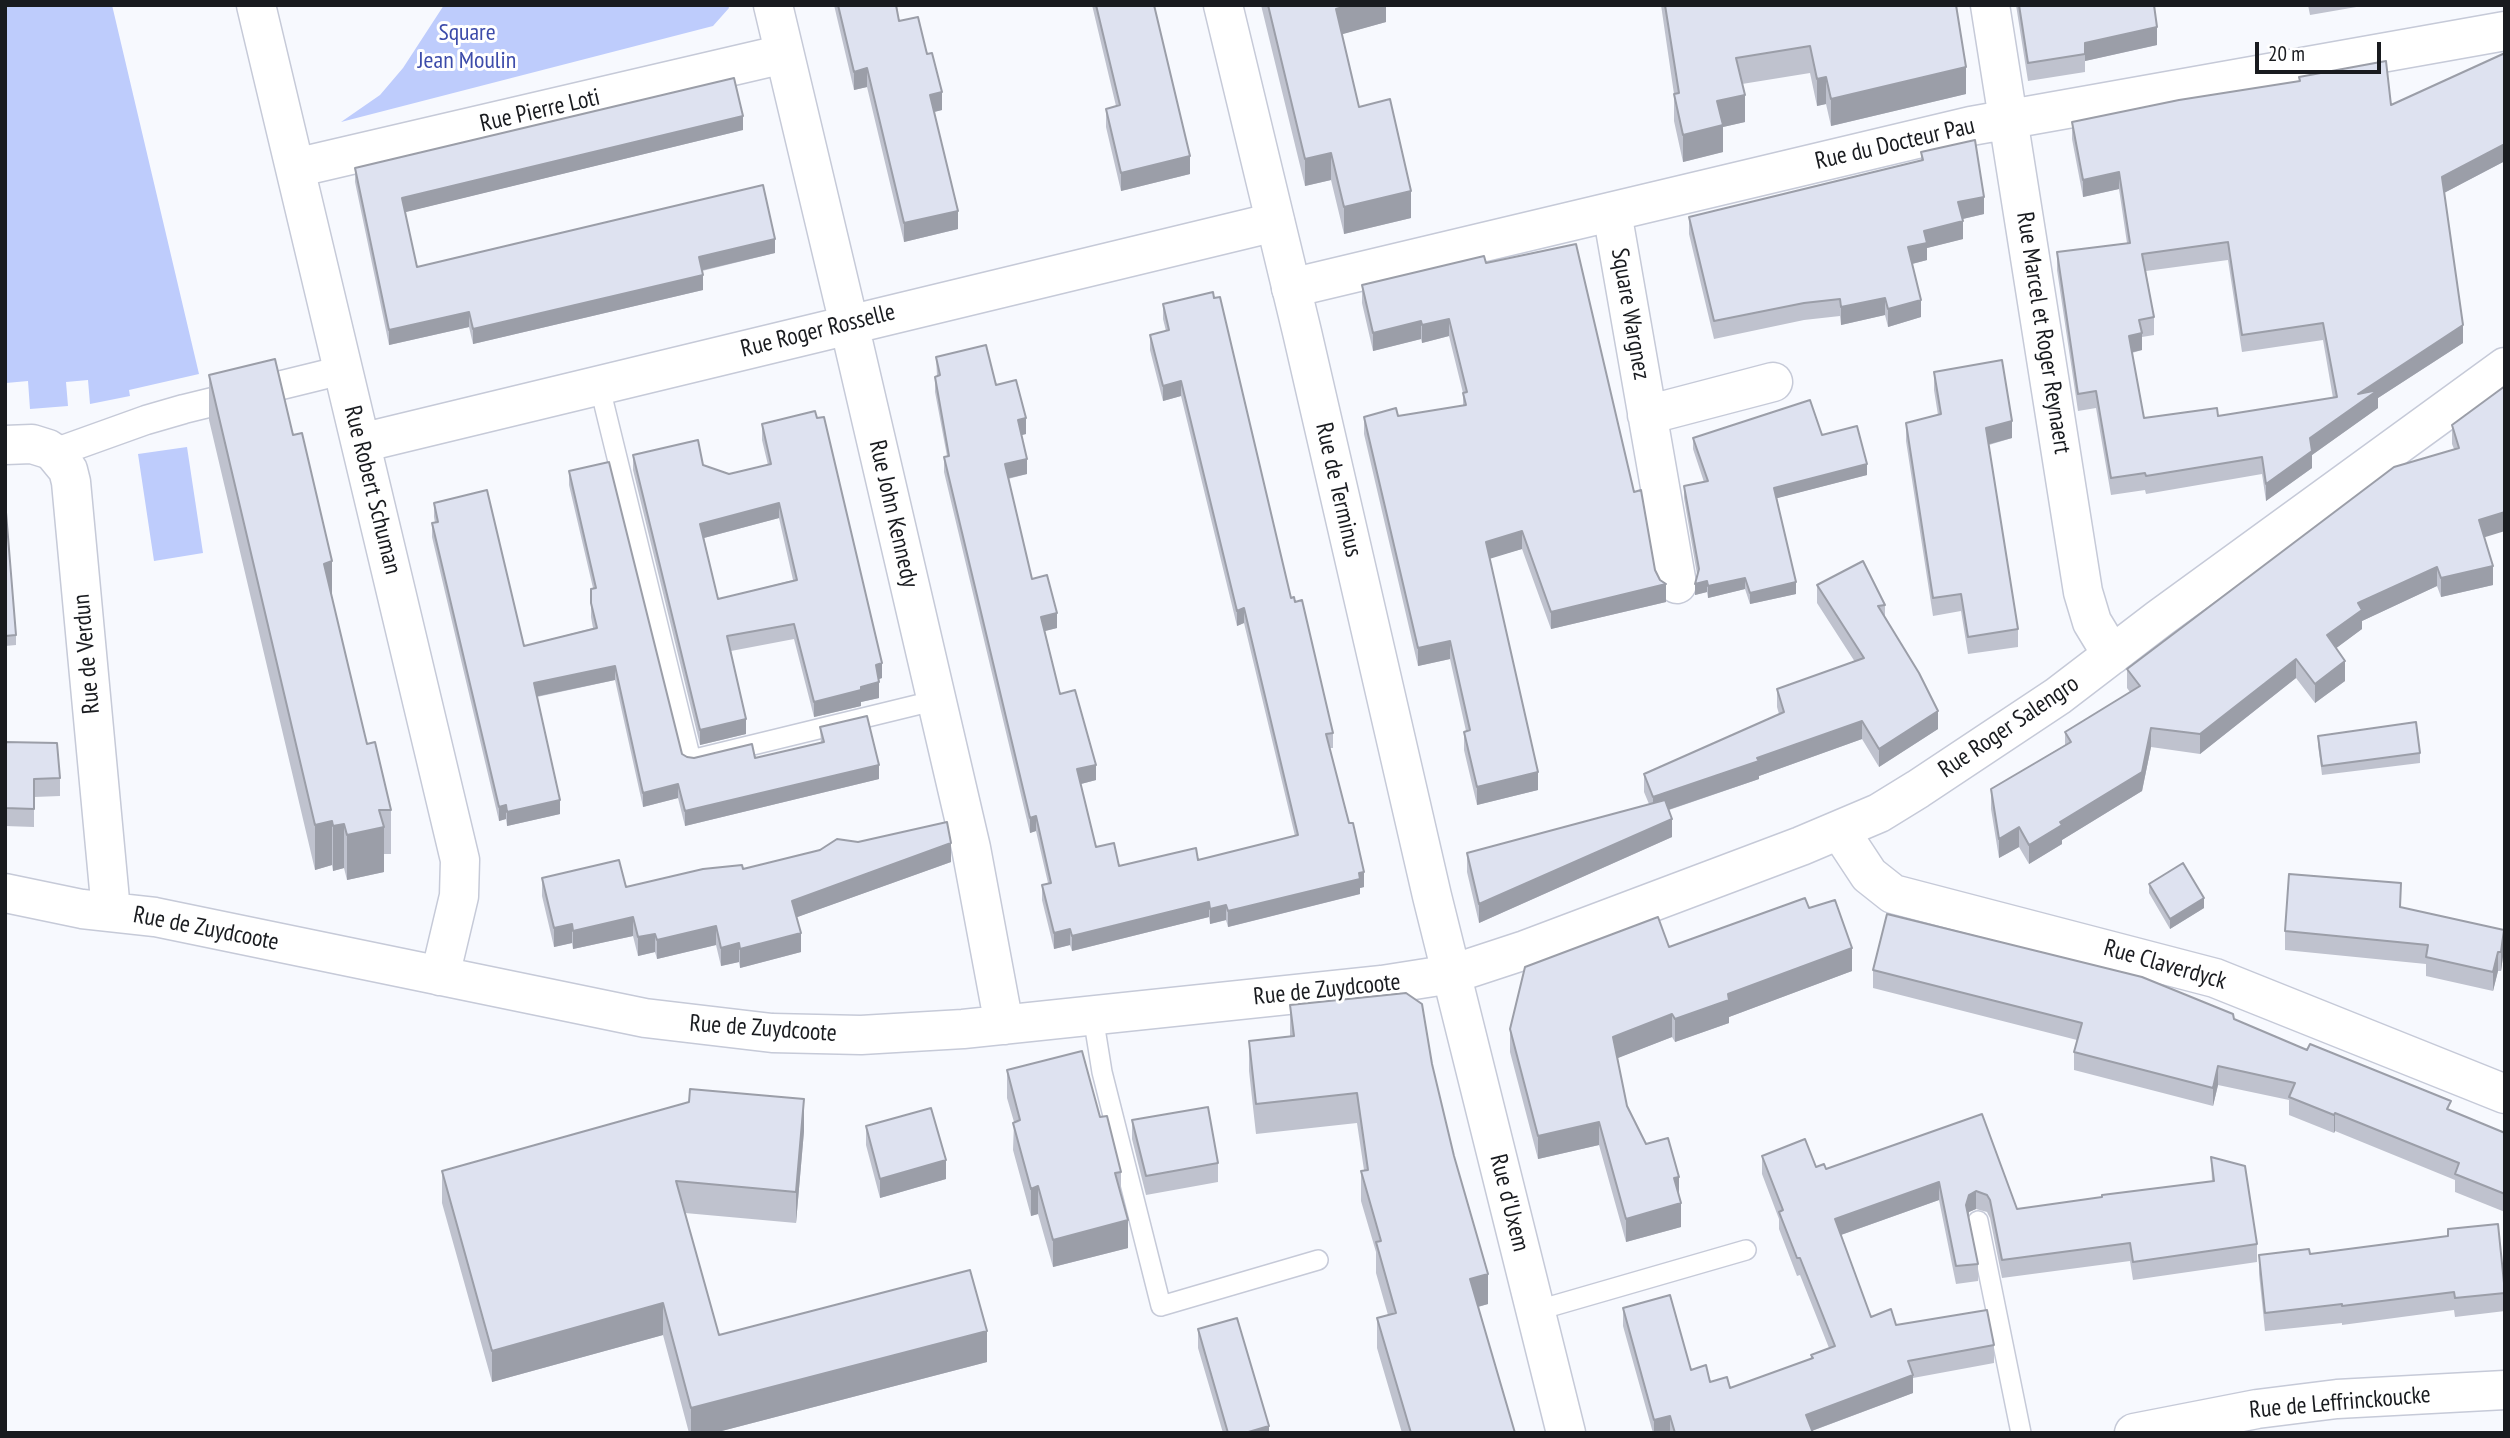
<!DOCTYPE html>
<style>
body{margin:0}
#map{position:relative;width:2510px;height:1438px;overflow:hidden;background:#f7f9fe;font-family:"PT Sans Narrow",sans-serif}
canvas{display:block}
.frame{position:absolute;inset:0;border:7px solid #191b1f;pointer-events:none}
.scale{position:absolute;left:2255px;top:42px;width:126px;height:32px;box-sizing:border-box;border:4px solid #191b1f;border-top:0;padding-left:9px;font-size:21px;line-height:24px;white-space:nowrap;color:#191b1f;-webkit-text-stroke:5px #fff;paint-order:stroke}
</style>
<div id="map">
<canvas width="2510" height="1438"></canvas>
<div class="frame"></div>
<div class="scale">20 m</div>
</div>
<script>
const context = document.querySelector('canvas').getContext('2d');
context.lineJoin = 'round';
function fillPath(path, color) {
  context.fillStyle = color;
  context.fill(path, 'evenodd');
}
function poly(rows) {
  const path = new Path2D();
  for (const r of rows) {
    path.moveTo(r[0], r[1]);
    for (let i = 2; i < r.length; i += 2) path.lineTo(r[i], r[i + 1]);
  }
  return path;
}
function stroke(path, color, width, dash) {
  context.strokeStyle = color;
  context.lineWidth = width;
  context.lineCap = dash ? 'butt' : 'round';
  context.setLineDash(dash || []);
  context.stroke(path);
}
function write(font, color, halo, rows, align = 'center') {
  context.font = font + ' "PT Sans Narrow",sans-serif';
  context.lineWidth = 6;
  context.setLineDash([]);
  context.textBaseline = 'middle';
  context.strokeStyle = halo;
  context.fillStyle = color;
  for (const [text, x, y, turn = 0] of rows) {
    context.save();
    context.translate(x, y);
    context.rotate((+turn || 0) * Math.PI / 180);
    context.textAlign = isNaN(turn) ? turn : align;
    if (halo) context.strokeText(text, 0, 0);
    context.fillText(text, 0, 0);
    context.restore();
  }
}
const green = poly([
 [5,5,112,5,199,374,129,390,130,396,90,404,88,380,66,382,68,406,30,409,28,381,6,383],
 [444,5,728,5,729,8,713,26,341,122,380,95,403,68],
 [187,447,203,553,154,561,138,454]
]);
const service = poly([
 [599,384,691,760,937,700],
 [1093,1016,1102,1072,1161,1306,1318,1260],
 [1978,1221,2021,1433],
 [1535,1311,1746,1250]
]);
const pedestrian = poly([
 [54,453,146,420,184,409,343,370]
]);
const minor = poly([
 [256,5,460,860,459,896,440,976],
 [773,5,849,324,971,848,1004,1025],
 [1990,5,2083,592,2092,622,2112,655],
 [295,168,784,54],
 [1612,212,1677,584],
 [1291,288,1971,126,2505,31],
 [1647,415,1773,382],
 [361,443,1275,222],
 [5,445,32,444,48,449,54,453,68,470,71,482,111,911],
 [1840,831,1869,875,1893,894,2215,978,2505,1094],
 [5,893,82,909,155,917,645,1018,772,1033,861,1035,963,1029,1382,985,1452,974,1525,950,1801,846,1879,813,1918,789,2058,696,2160,618,2505,367]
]);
const secondary = poly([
 [1223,5,1302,332,1432,896,1566,1433],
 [2134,1433,2257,1409,2337,1399,2505,1390]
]);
const wall = poly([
 [834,5,896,5,899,21,927,54,942,110,934,112,958,229,904,242,867,87,854,90],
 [1092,5,1154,5,1190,174,1121,191,1106,127,1106,109,1116,106],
 [1261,5,1386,5,1386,22,1342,34,1359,107,1411,218,1344,234,1331,180,1305,186],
 [1661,5,1956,5,1966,94,1831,126,1826,104,1817,106,1810,73,1742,84,1745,122,1723,127,1723,152,1683,162,1674,121,1674,94],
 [2016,5,2154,5,2157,45,2085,61,2085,72,2028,81],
 [2308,5,2368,5,2310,15],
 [2505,53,2505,161,2444,193,2463,343,2378,398,2378,408,2312,455,2312,468,2266,501,2262,474,2146,494,2145,490,2111,495,2096,408,2078,411,2057,270,2057,252,2127,243,2119,189,2083,197,2072,139,2072,122,2299,81,2299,77,2391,105],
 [2228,260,2242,352,2323,340,2333,398,2218,416,2144,418,2132,353,2142,350,2142,337,2154,335,2154,317,2146,271],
 [743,130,405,212,417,267,775,253,702,271,703,290,473,344,469,327,389,345,355,182,355,168],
 [1921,152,1984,214,1963,219,1963,239,1927,248,1927,260,1912,264,1921,317,1888,327,1885,315,1841,325,1840,316,1804,320,1714,339,1689,234,1689,217,1921,161],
 [1486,263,1634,492,1655,570,1666,602,1551,629,1522,549,1489,558,1538,790,1477,805,1464,750,1464,732,1466,731,1450,659,1418,666,1364,434,1364,417,1398,416,1463,406,1463,393,1449,336,1422,343,1421,339,1373,351,1362,303,1362,285],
 [1163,304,1291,598,1333,733,1333,748,1330,748,1364,887,1360,888,1360,894,1228,927,1226,920,1210,924,1209,917,1072,951,1070,945,1054,949,1042,900,1042,885,1048,883,1036,831,1030,833,944,472,944,457,947,456,935,392,935,377,937,376,936,357,996,385,1026,434,1021,435,1027,474,1008,479,1032,579,1057,628,1045,631,1060,694,1096,780,1081,784,1096,847,1119,866,1198,860,1295,836,1244,623,1237,626,1181,396,1163,401,1150,350,1150,335,1166,331,1163,319],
 [1934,372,2012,438,1989,445,2018,629,2018,647,1968,654,1961,611,1933,616,1906,441,1906,423,1938,415,1934,390],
 [209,375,332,597,367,744,391,810,391,854,384,854,384,872,347,880,344,868,333,871,332,865,315,870,209,420],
 [762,424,882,678,879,679,879,698,861,702,861,706,814,717,794,639,731,651,746,734,700,745,633,470,633,455,703,465,729,474,768,465,762,440],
 [779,518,793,580,718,599,704,538],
 [2452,425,2484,537,2493,585,2441,597,2437,586,2362,621,2362,629,2336,648,2345,681,2315,703,2296,678,2200,754,2151,747,2142,791,2062,840,2062,844,2029,864,2019,847,1999,858,1991,809,1991,789,2065,745,2065,732,2130,692,2127,688,2127,669,2454,449,2452,444],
 [1822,435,1867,475,1777,498,1796,594,1750,604,1745,589,1708,598,1707,592,1695,595,1697,574,1684,498,1684,486,1704,482,1693,449,1693,438],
 [569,471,682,754,687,757,755,758,821,743,820,727,879,779,685,826,678,798,643,807,615,680,537,697,560,814,507,826,506,819,499,821,432,537,432,523,435,523,434,517,434,503,524,646,593,628,591,617,591,589,593,588,569,485],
 [5,500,16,635,16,645,5,646],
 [1817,585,1885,605,1885,617,1938,729,1879,767,1862,739,1759,776,1759,779,1669,810,1672,837,1479,923,1467,872,1467,853,1649,804,1644,792,1644,774,1779,714,1777,707,1777,689,1855,662,1817,603],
 [2318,736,2420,753,2420,763,2322,775,2318,745],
 [5,742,60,778,60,796,34,797,34,827,5,826],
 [951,862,797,917,801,952,740,968,739,962,721,966,716,945,657,959,655,952,638,956,633,936,573,949,572,943,554,947,542,896,542,878,626,887,743,869],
 [2149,884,2204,908,2170,929,2149,893],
 [2401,907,2504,949,2501,971,2498,971,2493,991,2426,976,2426,964,2285,950,2285,931],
 [1809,908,1852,971,1729,1017,1729,1023,1675,1042,1672,1037,1617,1058,1627,1106,1646,1144,1679,1198,1681,1227,1626,1242,1599,1145,1538,1159,1510,1052,1510,1029,1669,947],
 [1873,970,2234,1019,2505,1133,2505,1212,2455,1192,2455,1180,2335,1131,2334,1133,2289,1115,2289,1100,2218,1085,2213,1106,2074,1070,2074,1052,2077,1040,1873,988],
 [1290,1005,1432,1064,1488,1304,1478,1307,1515,1433,1402,1433,1377,1348,1377,1318,1388,1315,1376,1273,1376,1252,1361,1201,1361,1171,1364,1170,1357,1123,1256,1134,1249,1071,1249,1041,1290,1037],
 [1007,1070,1100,1117,1121,1172,1121,1197,1128,1248,1053,1267,1038,1214,1031,1216,1013,1150,1014,1122,1007,1098],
 [1982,1114,2017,1209,2212,1182,2211,1157,2257,1244,2257,1262,2133,1280,2130,1261,2002,1278,1990,1218,1987,1212,1976,1209,1969,1212,1968,1216,1978,1264,1978,1281,1956,1284,1939,1200,1841,1235,1871,1317,1896,1325,1994,1345,1994,1363,1913,1378,1913,1393,1812,1431,1813,1433,1653,1433,1623,1326,1623,1308,1691,1370,1710,1382,1730,1388,1811,1359,1811,1355,1829,1348,1800,1275,1797,1276,1779,1229,1779,1219,1762,1174,1762,1156,1826,1169],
 [1132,1120,1218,1163,1218,1182,1146,1195,1132,1139],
 [866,1126,946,1179,880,1198,866,1145],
 [804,1131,796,1223,685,1213,719,1335,987,1362,714,1433,689,1433,663,1335,492,1382,442,1203,442,1171],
 [2310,1254,2505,1291,2505,1311,2455,1317,2454,1310,2342,1325,2342,1323,2265,1331,2259,1274,2259,1255],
 [1198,1329,1269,1433,1223,1433,1198,1348]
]);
const shadedWall = poly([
 [1350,5,1386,5,1386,22,1336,36,1336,9],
 [2157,27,2157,45,2085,61,2085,43],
 [1966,67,1966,94,1831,126,1831,99],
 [867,68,867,87,854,90,854,72],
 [1826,77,1826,104,1817,106,1817,79],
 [942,92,942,110,930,113,930,95],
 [1745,95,1745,122,1723,127,1723,152,1683,162,1683,135,1717,101],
 [743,116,743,130,402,213,402,198],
 [2505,144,2505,161,2442,194,2442,177],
 [1331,153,1331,180,1305,186,1305,159],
 [1190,156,1190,174,1121,191,1121,173],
 [2119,172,2119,189,2083,197,2083,180],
 [1411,191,1411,218,1344,234,1344,207],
 [1984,197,1984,214,1958,220,1958,202],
 [958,211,958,229,904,242,904,223],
 [1963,221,1963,239,1927,248,1927,260,1908,265,1908,247,1924,231],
 [775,239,775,253,699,271,699,257],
 [703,275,703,290,473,344,473,329],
 [1885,298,1885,315,1841,325,1841,307],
 [1921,300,1921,317,1888,327,1888,309],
 [469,312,469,327,389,345,389,330],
 [1449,319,1449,336,1422,343,1422,325],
 [1421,321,1421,339,1373,351,1373,333],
 [2463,325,2463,343,2378,398,2378,408,2312,455,2312,468,2266,501,2266,484,2310,438,2358,394],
 [2142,333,2142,350,2129,353,2129,336],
 [1181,381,1181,396,1163,401,1163,386],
 [1026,418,1026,434,1018,436,1018,420],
 [2012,421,2012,438,1986,445,1986,428],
 [1027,459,1027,474,1005,479,1005,464],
 [1867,464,1867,475,1774,499,1774,488],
 [779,503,779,518,700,539,700,524],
 [2505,512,2505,531,2479,539,2479,520],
 [1522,531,1522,549,1486,560,1486,542],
 [332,561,332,606,324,564],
 [2493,566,2493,585,2441,597,2441,578],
 [2437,567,2437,586,2362,621,2362,629,2327,655,2327,635,2358,603],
 [1745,578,1745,589,1708,598,1708,586],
 [1707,581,1707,592,1695,595,1695,584],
 [1796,582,1796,594,1750,604,1750,593],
 [1666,584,1666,602,1551,629,1551,612],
 [1244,608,1244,623,1237,626,1237,611],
 [1057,613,1057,628,1041,632,1041,617],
 [1450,641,1450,659,1418,666,1418,648],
 [2296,659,2296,678,2200,754,2200,734],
 [2345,661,2345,681,2315,703,2315,684],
 [882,663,882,678,876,680,876,665],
 [615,666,615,680,534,697,534,683],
 [879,682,879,698,861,702,861,706,814,717,814,702,861,687],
 [1938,711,1938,729,1879,767,1879,749],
 [746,719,746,734,700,745,700,730],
 [1862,721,1862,739,1759,776,1759,779,1653,815,1653,797,1757,758],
 [2151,728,2151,747,2142,791,2062,840,2062,844,2029,864,2029,845,2060,822],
 [879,765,879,779,685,826,685,811],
 [1096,765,1096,780,1077,785,1077,769],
 [1538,772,1538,790,1477,805,1477,787],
 [678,784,678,798,643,807,643,793],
 [560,800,560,814,507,826,507,812],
 [506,805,506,819,499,821,499,807],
 [1036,816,1036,831,1030,833,1030,818],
 [1672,819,1672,837,1479,923,1479,904],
 [332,821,332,865,315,870,315,825],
 [344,824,344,868,333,871,333,826],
 [384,827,384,872,347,880,347,835],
 [2019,827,2019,847,1999,858,1999,839],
 [951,843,951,862,792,919,792,901],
 [1364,872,1364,887,1360,888,1360,894,1228,927,1228,911],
 [2204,898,2204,908,2170,929,2170,919],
 [1209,902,1209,917,1072,951,1072,936],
 [1226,905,1226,920,1210,924,1210,909],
 [633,917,633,936,573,949,573,931],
 [572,924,572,943,554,947,554,928],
 [716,926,716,945,657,959,657,940],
 [1070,929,1070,945,1054,949,1054,933],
 [2504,930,2504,949,2501,971,2501,952],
 [801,933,801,952,740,968,740,949],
 [655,934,655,952,638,956,638,937],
 [739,943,739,962,721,966,721,948],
 [1852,948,1852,971,1729,1017,1729,1023,1675,1042,1675,1019,1728,994],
 [2498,952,2498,971,2493,991,2493,972],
 [1672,1014,1672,1037,1613,1060,1613,1037],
 [2218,1066,2218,1085,2213,1106,2213,1088],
 [804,1099,804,1131,796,1223,796,1192],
 [2335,1113,2335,1131,2334,1133,2334,1115],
 [1599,1122,1599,1145,1538,1159,1538,1136],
 [946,1160,946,1179,880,1198,880,1179],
 [1679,1177,1679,1200,1674,1178],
 [1939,1182,1939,1200,1835,1237,1835,1219],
 [1038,1186,1038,1214,1031,1216,1031,1189],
 [1976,1191,1976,1209,1969,1212,1966,1223,1966,1205,1969,1195],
 [1681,1203,1681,1227,1626,1242,1626,1219],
 [1128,1220,1128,1248,1053,1267,1053,1240],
 [1488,1274,1488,1304,1470,1309,1470,1279],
 [663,1303,663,1335,492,1382,492,1351],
 [987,1331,987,1362,714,1433,691,1433,691,1408],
 [1913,1375,1913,1393,1806,1433,1806,1415],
 [1670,1416,1670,1433,1654,1433,1654,1420],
 [1269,1426,1269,1433,1245,1433]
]);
const building = poly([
 [838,5,896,5,899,21,918,17,927,54,932,53,942,92,930,95,958,211,904,223,867,68,854,72,838,5],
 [1096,5,1154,5,1190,156,1121,173,1106,109,1120,105,1096,5],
 [1268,5,1350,5,1336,9,1359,107,1390,99,1411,191,1344,207,1331,153,1305,159,1268,5],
 [1665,5,1956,5,1966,67,1831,99,1826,77,1817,79,1810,46,1736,58,1745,95,1717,101,1723,125,1683,135,1674,94,1679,93,1665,5],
 [2019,5,2154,5,2157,27,2085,43,2085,54,2028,63,2019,5],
 [2505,53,2505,144,2442,177,2463,325,2358,394,2378,390,2310,438,2312,451,2266,484,2262,457,2146,476,2145,473,2111,478,2096,391,2078,394,2057,252,2130,243,2119,172,2083,180,2072,122,2179,100,2300,81,2299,77,2386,61,2391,105,2505,53],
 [2228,242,2242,335,2323,323,2337,397,2218,416,2217,408,2144,418,2129,336,2142,333,2139,320,2154,317,2142,254,2228,242],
 [734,78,743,116,402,198,417,267,763,185,775,239,699,257,703,275,473,329,469,312,389,330,355,168,734,78],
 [1975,140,1984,197,1958,202,1963,221,1924,231,1927,243,1908,247,1921,300,1888,309,1885,298,1841,307,1840,299,1804,303,1714,321,1689,217,1923,160,1921,152,1975,140],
 [1576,244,1634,492,1641,490,1655,570,1660,580,1666,584,1551,612,1522,531,1486,542,1538,772,1477,787,1464,732,1470,730,1450,641,1418,648,1364,417,1396,408,1398,416,1466,405,1463,393,1467,392,1449,319,1422,325,1421,321,1373,333,1362,285,1484,256,1486,263,1576,244],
 [1213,292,1214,298,1220,297,1291,598,1294,597,1295,602,1302,600,1333,733,1326,734,1349,823,1353,823,1364,872,1359,873,1360,879,1228,911,1226,905,1210,909,1209,902,1072,936,1070,929,1054,933,1042,885,1051,883,1036,816,1030,818,944,457,949,456,935,377,940,375,936,357,986,345,996,385,1016,380,1026,418,1018,420,1027,459,1005,464,1032,579,1047,575,1057,613,1041,617,1060,694,1075,690,1096,765,1077,769,1096,847,1114,843,1119,866,1196,848,1198,860,1298,835,1244,608,1237,611,1181,381,1163,386,1150,335,1169,330,1163,304,1213,292],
 [275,359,293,435,302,433,332,561,324,564,349,669,367,744,375,742,391,810,379,810,384,827,347,835,344,824,333,826,332,821,315,825,209,375,275,359],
 [2002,360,2012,421,1986,428,2018,629,1968,637,1961,594,1933,598,1906,423,1941,414,1934,372,2002,360],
 [2505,386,2505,512,2479,520,2493,566,2441,578,2437,567,2358,603,2362,610,2327,635,2345,661,2315,684,2296,659,2200,734,2151,728,2142,772,2060,822,2062,825,2029,845,2019,827,1999,839,1991,789,2071,742,2065,732,2140,686,2127,669,2394,467,2459,448,2452,425,2505,386],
 [1810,400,1822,435,1857,426,1867,464,1774,488,1796,582,1750,593,1745,578,1708,586,1707,581,1695,584,1699,569,1684,486,1708,481,1693,438,1810,400],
 [815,411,817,418,824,417,882,663,876,665,879,682,861,687,861,690,814,702,794,624,727,636,746,719,700,730,633,455,698,440,703,465,729,474,771,464,762,424,815,411],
 [779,503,797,580,718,599,700,524,779,503],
 [609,462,682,754,687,757,694,758,752,744,755,758,824,742,820,727,867,716,879,765,685,811,678,784,643,793,615,666,534,683,560,800,507,812,506,805,499,807,432,523,438,522,434,503,487,490,524,646,597,628,591,603,591,589,596,588,569,471,609,462],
 [5,500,16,635,5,636,5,500],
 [1863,561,1885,605,1878,606,1919,673,1938,711,1879,749,1862,721,1757,758,1759,761,1653,797,1644,774,1784,712,1777,689,1864,658,1817,585,1863,561],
 [2416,722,2420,753,2322,766,2318,736,2416,722],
 [5,742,57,743,60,778,34,779,34,809,5,808,5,742],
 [1665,800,1672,819,1479,904,1467,853,1665,800],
 [947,822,951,843,792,901,801,933,740,949,739,943,721,948,716,926,657,940,655,934,638,937,633,917,573,931,572,924,554,928,542,878,619,860,626,887,703,869,742,865,743,869,820,850,837,839,858,842,947,822],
 [2183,863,2204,898,2170,919,2149,884,2183,863],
 [2289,874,2401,883,2400,907,2504,930,2501,952,2498,952,2493,972,2426,957,2428,945,2285,931,2289,874],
 [1805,898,1809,908,1835,900,1852,948,1728,994,1729,1000,1675,1019,1672,1014,1613,1037,1627,1106,1646,1144,1668,1138,1679,1177,1674,1178,1681,1203,1626,1219,1599,1122,1538,1136,1510,1029,1525,967,1658,917,1669,947,1805,898],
 [1887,914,2142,977,2233,1014,2234,1019,2307,1050,2310,1044,2451,1101,2447,1109,2505,1133,2505,1194,2455,1174,2459,1163,2335,1113,2334,1115,2289,1097,2295,1083,2218,1066,2213,1088,2074,1052,2082,1023,1873,970,1887,914],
 [1406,993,1422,1004,1432,1064,1454,1156,1488,1274,1470,1279,1515,1433,1411,1433,1377,1318,1396,1313,1376,1242,1381,1241,1361,1171,1368,1170,1357,1093,1256,1104,1249,1041,1294,1036,1290,1005,1406,993],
 [1082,1051,1100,1117,1107,1116,1121,1172,1115,1173,1128,1220,1053,1240,1038,1186,1031,1189,1013,1123,1020,1120,1007,1070,1082,1051],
 [690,1089,804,1099,796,1192,676,1181,719,1335,970,1270,987,1331,691,1408,663,1303,492,1351,442,1171,689,1102,690,1089],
 [1208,1107,1218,1163,1146,1176,1132,1120,1208,1107],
 [931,1108,946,1160,880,1179,866,1126,931,1108],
 [1982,1114,2017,1209,2102,1197,2102,1195,2214,1181,2211,1157,2245,1166,2257,1244,2133,1262,2130,1243,2002,1260,1990,1200,1987,1195,1976,1191,1969,1195,1966,1205,1978,1264,1956,1266,1939,1182,1835,1219,1871,1317,1891,1309,1896,1325,1987,1310,1994,1345,1908,1361,1913,1375,1806,1415,1813,1433,1675,1433,1670,1416,1654,1420,1623,1308,1670,1295,1691,1370,1706,1365,1710,1382,1727,1377,1730,1388,1813,1358,1811,1355,1835,1346,1800,1258,1797,1258,1779,1212,1783,1210,1762,1156,1805,1139,1816,1167,1824,1164,1826,1169,1982,1114],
 [2498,1224,2505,1293,2455,1298,2454,1292,2342,1306,2342,1304,2265,1313,2259,1255,2309,1249,2310,1254,2448,1236,2448,1229,2498,1224],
 [1237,1318,1269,1426,1245,1433,1228,1433,1198,1329,1237,1318]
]);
const parkNames = [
 ["Square",467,33],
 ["Jean Moulin",467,61]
];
const streetNames = [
 ["Rue Pierre Loti",540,111,-13],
 ["Rue du Docteur Pau",1895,144,-13],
 ["Square Wargnez",1630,314,80],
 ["Rue Roger Rosselle",818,331,-14],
 ["Rue Marcel et Roger Reynaert",2043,333,81],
 ["Rue Robert Schuman",372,490,76],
 ["Rue de Terminus",1338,490,77],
 ["Rue John Kennedy",893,514,77],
 ["Rue de Verdun",87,654,-95],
 ["Rue Roger Salengro",2009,727,-34],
 ["Rue de Zuydcoote",206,929,11],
 ["Rue Claverdyck",2165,965,16],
 ["Rue de Zuydcoote",1327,990,-6],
 ["Rue de Zuydcoote",763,1029,4],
 ["Rue d'Uxem",1509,1203,76],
 ["Rue de Leffrinckoucke",2340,1403,-5]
];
fillPath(green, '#beccfc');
stroke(service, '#c6cad8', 22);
stroke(pedestrian, '#c6cad8', 31);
stroke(minor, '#c6cad8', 41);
stroke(secondary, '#c6cad8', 41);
stroke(service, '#fff', 19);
stroke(pedestrian, '#fff', 28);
stroke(minor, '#fff', 38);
stroke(secondary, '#fff', 38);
fillPath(wall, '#bfc2ce');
fillPath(shadedWall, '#9b9ea8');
fillPath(building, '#dee2f0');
stroke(building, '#9b9ea8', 2);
write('24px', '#3d4caa', '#fff', parkNames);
write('24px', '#191b1f', '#fff', streetNames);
</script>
